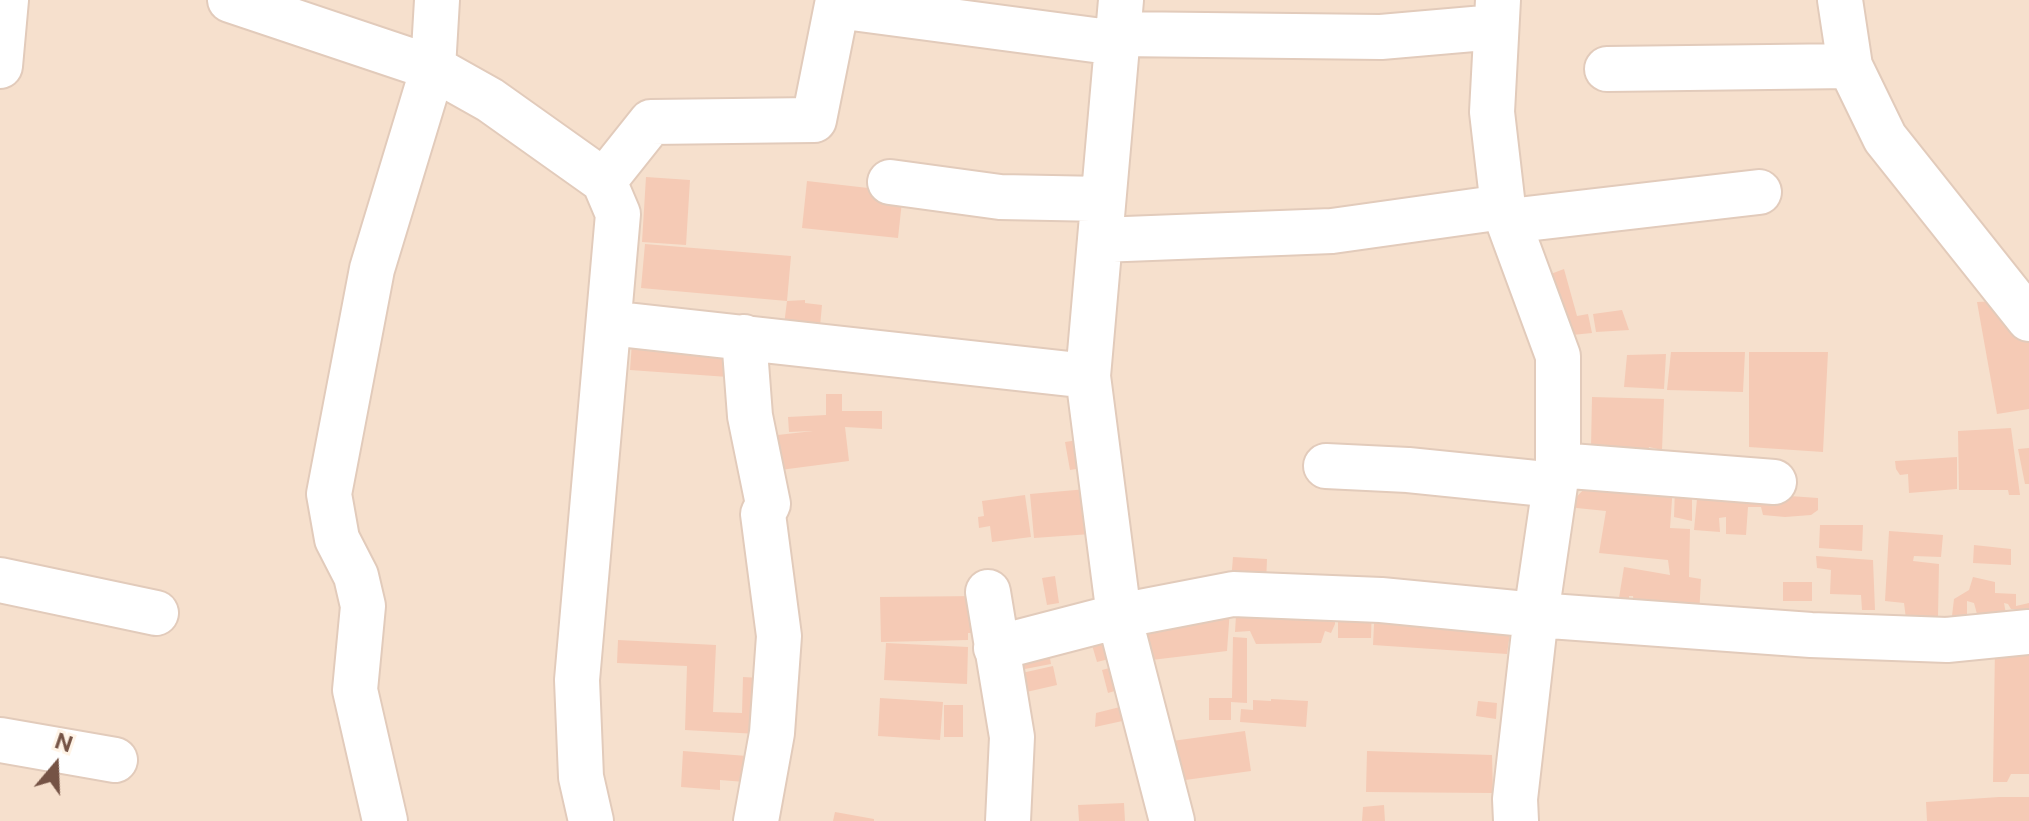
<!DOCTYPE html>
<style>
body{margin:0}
#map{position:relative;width:2029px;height:821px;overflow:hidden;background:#feefdf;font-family:"Public Sans",sans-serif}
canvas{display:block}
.north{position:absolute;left:16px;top:725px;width:80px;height:80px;-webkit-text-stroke:6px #fff4e7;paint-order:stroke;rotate:19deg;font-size:22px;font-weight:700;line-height:32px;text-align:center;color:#755345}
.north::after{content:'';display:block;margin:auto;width:28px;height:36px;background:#755345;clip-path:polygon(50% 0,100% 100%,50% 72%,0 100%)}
</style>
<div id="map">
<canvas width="2029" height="821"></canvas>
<div class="north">N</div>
</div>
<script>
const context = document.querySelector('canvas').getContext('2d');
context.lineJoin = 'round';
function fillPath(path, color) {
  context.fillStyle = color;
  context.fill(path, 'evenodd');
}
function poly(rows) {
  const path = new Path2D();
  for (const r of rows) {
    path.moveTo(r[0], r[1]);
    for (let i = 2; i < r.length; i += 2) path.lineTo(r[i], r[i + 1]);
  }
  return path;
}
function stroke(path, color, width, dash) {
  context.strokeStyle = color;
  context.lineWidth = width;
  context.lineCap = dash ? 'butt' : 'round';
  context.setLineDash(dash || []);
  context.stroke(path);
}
const residential = poly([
 [0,0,2029,0,2029,821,0,821]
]);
const building = poly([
 [646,177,690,180,686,245,642,242],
 [807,181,903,192,898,238,802,228],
 [645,244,791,256,787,301,805,300,805,303,822,305,819,337,783,333,787,301,641,288],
 [1564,269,1577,316,1588,314,1592,333,1572,335,1548,275],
 [2000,301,2029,343,2029,409,1997,414,1977,302],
 [1622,310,1629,330,1596,332,1593,314],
 [633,329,730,337,728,377,630,370],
 [1671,352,1745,352,1743,392,1667,390],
 [1749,352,1828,352,1823,452,1749,447],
 [1666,354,1664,389,1624,387,1627,355],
 [826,394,842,394,842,411,882,411,882,429,845,427,849,461,765,472,760,437,813,431,789,432,788,417,826,415],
 [1592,397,1664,399,1662,450,1649,447,1648,454,1591,448],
 [2011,428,2020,495,2009,495,2008,490,1959,490,1958,431],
 [1078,440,1082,468,1070,470,1065,442],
 [2029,448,2029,484,2025,484,2018,449],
 [1957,457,1957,489,1909,493,1908,474,1900,475,1896,469,1895,461],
 [1673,485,1670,528,1690,529,1689,577,1701,579,1699,616,1634,605,1633,596,1629,596,1629,600,1619,598,1624,567,1670,575,1668,560,1599,553,1606,511,1567,507,1585,488],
 [1675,488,1818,498,1818,510,1811,515,1785,517,1763,515,1761,507,1748,507,1746,535,1726,534,1726,517,1719,518,1720,532,1694,530,1697,499,1692,498,1692,521,1674,517],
 [1087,489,1091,534,1034,538,1030,494],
 [1025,495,1031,537,992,542,990,526,979,528,978,517,984,516,982,501],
 [1820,525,1863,525,1862,551,1819,548],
 [1889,531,1943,535,1941,557,1914,556,1913,561,1939,564,1938,617,1906,619,1904,603,1885,601],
 [1974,545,2011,549,2011,565,1973,563],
 [1816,556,1873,560,1875,610,1862,610,1861,595,1830,594,1831,570,1817,568],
 [1233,557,1267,559,1266,584,1231,582],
 [1055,576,1059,603,1047,605,1042,578],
 [1973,577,1995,582,1995,593,2016,594,2016,606,2029,603,2029,610,2011,609,2008,604,2004,603,2007,619,1989,614,1977,614,1974,603,1967,601,1967,615,1952,616,1954,599,1969,590],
 [1783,582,1812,582,1812,601,1783,601],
 [979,596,980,633,968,633,968,640,881,642,880,597],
 [1237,599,1335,601,1335,624,1331,633,1325,631,1321,643,1256,644,1250,631,1235,632],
 [1338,603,1372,603,1371,638,1338,638],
 [1375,604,1513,612,1507,654,1373,645],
 [1230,609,1227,651,1143,661,1133,619],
 [1099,625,1109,659,1097,662,1087,628],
 [1233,637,1247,638,1247,703,1231,702,1231,720,1209,720,1209,698,1232,698],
 [618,640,716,645,713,712,742,713,743,677,760,678,758,734,685,730,687,666,617,663],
 [1047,642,1051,664,1004,673],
 [886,643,968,647,967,684,884,680],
 [2029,645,2029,774,2011,774,2007,782,1993,782,1995,647],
 [1053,666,1057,685,1009,696,1004,677],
 [1113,667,1118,690,1108,693,1102,670],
 [880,698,943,702,940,740,878,736],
 [1271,699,1308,701,1306,727,1240,722,1241,709,1253,710,1253,700,1271,701],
 [1478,701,1497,703,1496,719,1476,716],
 [944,705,963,705,963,737,944,737],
 [1124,706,1127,720,1095,727,1096,713],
 [1245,731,1251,771,1178,781,1172,741],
 [683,751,747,756,745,782,720,780,720,790,681,787],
 [1367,751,1492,755,1493,793,1366,792],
 [1999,797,2029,797,2029,821,1927,821,1926,802],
 [1124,803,1125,821,1079,821,1078,805],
 [1384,805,1385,821,1362,821,1363,807],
 [835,812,874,819,874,821,833,821]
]);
const minor = poly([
 [230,0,433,68,490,100,604,181,618,214,577,680,581,777,591,821],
 [1121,0,1088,376,1119,616,1172,821],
 [1498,0,1492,112,1503,207,1558,356,1558,465,1536,615,1515,799,1516,821],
 [1840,0,1850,66,1885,138,2029,319],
 [837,6,1117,43],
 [1118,34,1381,37,1496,27],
 [0,66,6,0],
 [1607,69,1850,66],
 [604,181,651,122,814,120,838,0],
 [890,182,1000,197,1103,199],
 [1509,221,1759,192],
 [1100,240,1332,231,1503,207],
 [609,323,1088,376],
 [744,337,750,416,768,504,763,514,779,636,772,733,756,821],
 [1558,465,1774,482],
 [1326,466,1408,470,1555,485],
 [0,580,156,613],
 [988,592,1012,737,1008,821],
 [996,648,1119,616,1233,594,1381,600,1536,615,1811,635,1947,640,2029,632],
 [0,740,115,760],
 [385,821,355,690,363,606,356,576,337,539,329,494,372,269,433,68,437,0]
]);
fillPath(residential, '#f6e0cd');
fillPath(building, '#f5cab5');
stroke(minor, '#e2cbbb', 48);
stroke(minor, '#fff', 44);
</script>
